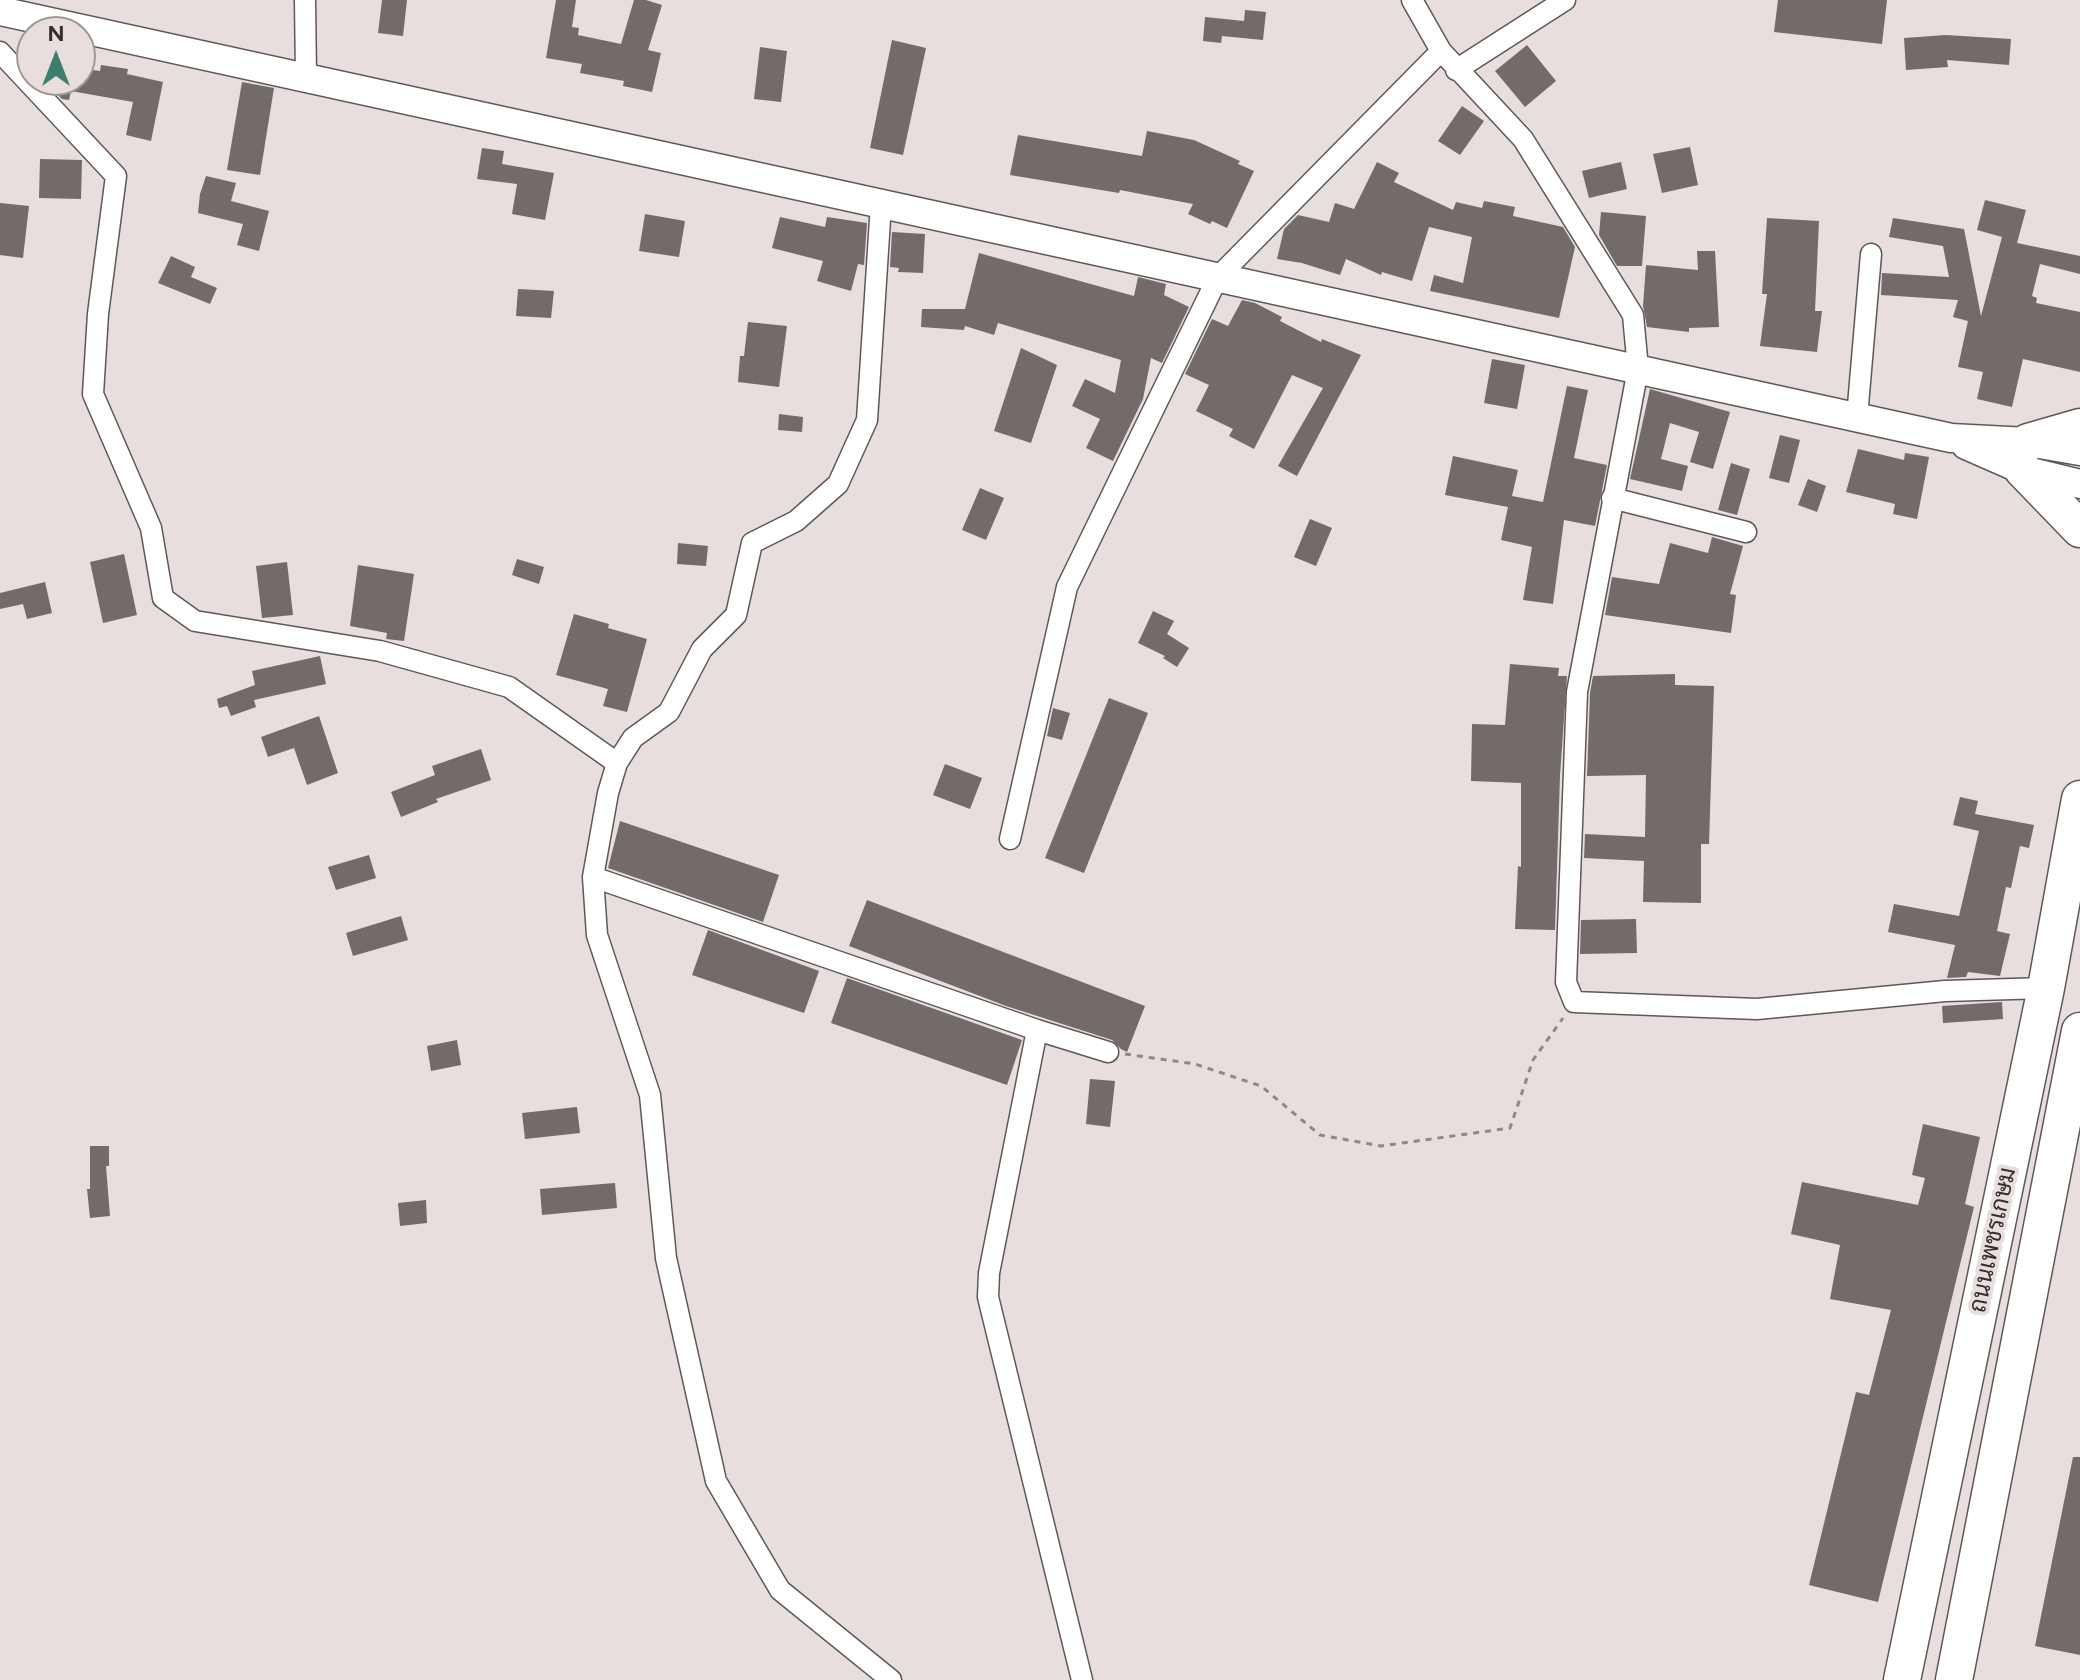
<!DOCTYPE html>
<meta charset="utf-8">
<style>
body{margin:0}
#map{position:relative;width:2080px;height:1680px;overflow:hidden;background:#e7dedd;font-family:Figtree,sans-serif}
canvas{display:block}
.north{position:absolute;left:16px;top:16px;width:80px;height:80px;box-sizing:border-box;background:#e7dedd;border:2px solid #9f9898;border-radius:50%;rotate:0deg;font-size:22px;font-weight:700;line-height:32px;text-align:center;color:#343030}
.north::after{content:'';display:block;margin:auto;width:28px;height:36px;background:#3d7d6c;clip-path:polygon(50% 0,100% 100%,50% 72%,0 100%)}
</style>
<div id="map">
<canvas width="2080" height="1680"></canvas>
<div class="north">N</div>
</div>
<script>
const context = document.querySelector('canvas').getContext('2d');
context.lineJoin = 'round';
function fillPath(path, color) {
  context.fillStyle = color;
  context.fill(path, 'evenodd');
}
function poly(rows) {
  const path = new Path2D();
  for (const r of rows) {
    path.moveTo(r[0], r[1]);
    for (let i = 2; i < r.length; i += 2) path.lineTo(r[i], r[i + 1]);
  }
  return path;
}
function stroke(path, color, width, dash) {
  context.strokeStyle = color;
  context.lineWidth = width;
  context.lineCap = dash ? 'butt' : 'round';
  context.setLineDash(dash || []);
  context.stroke(path);
}
function write(font, color, halo, rows, align = 'center') {
  context.font = font + ' Figtree,Sarabun,sans-serif';
  context.lineWidth = 8;
  context.setLineDash([]);
  context.textBaseline = 'middle';
  context.strokeStyle = halo;
  context.fillStyle = color;
  for (const [text, x, y, turn = 0] of rows) {
    context.save();
    context.translate(x, y);
    context.rotate((+turn || 0) * Math.PI / 180);
    context.textAlign = isNaN(turn) ? turn : align;
    if (halo) context.strokeText(text, 0, 0);
    context.fillText(text, 0, 0);
    context.restore();
  }
}
const building = poly([
 [382,0,407,0,403,36,378,33],
 [556,0,576,0,572,27,579,28,578,35,621,44,634,0,646,0,662,5,648,50,661,53,652,92,623,86,624,81,580,73,582,64,546,58],
 [1778,0,1887,0,1882,44,1774,32],
 [1245,10,1266,12,1263,40,1222,36,1221,43,1203,41,1205,17,1244,21],
 [1946,35,2011,39,2009,65,1947,60,1948,67,1906,70,1904,38],
 [892,40,926,48,903,155,870,148],
 [1527,45,1556,81,1525,107,1495,71],
 [760,47,787,51,781,102,754,99],
 [101,65,128,69,127,74,163,82,151,141,126,135,133,102,71,91,69,100,62,99,50,87,51,80,80,80,80,68,100,71],
 [242,82,274,88,260,175,227,170],
 [1462,106,1484,121,1460,155,1438,141],
 [1147,131,1194,140,1240,161,1238,164,1254,171,1227,228,1212,221,1210,224,1188,214,1193,204,1120,190,1119,193,1010,175,1018,135,1142,156],
 [1690,147,1698,185,1662,193,1653,154],
 [482,148,504,151,502,164,554,173,545,220,512,214,517,184,477,179],
 [40,159,82,160,81,199,39,198],
 [1377,162,1399,173,1394,182,1453,210,1456,202,1482,208,1484,201,1515,207,1513,216,1563,227,1575,247,1559,318,1430,291,1434,275,1463,283,1472,237,1429,227,1412,281,1382,272,1381,275,1346,259,1340,275,1302,263,1277,259,1284,229,1298,215,1329,222,1335,203,1354,209],
 [1621,162,1627,189,1589,198,1582,171],
 [206,176,236,183,231,201,269,211,259,251,237,245,243,224,198,213,200,194],
 [1985,200,2026,210,2017,243,2080,256,2080,274,2040,264,2032,296,2037,298,2036,303,2080,312,2080,372,2023,359,2012,407,1977,399,1983,372,1958,367,1968,321,1953,317,1958,300,1881,295,1882,273,1949,277,1943,246,1889,237,1893,218,1964,229,1981,316,2002,237,1977,230],
 [0,203,29,206,23,258,0,255],
 [1601,212,1646,216,1642,266,1617,266,1599,235],
 [645,214,685,221,679,257,639,251],
 [780,217,825,227,827,217,867,223,864,265,858,264,851,291,817,281,823,261,772,248],
 [1767,218,1819,221,1815,311,1822,311,1817,352,1760,346,1767,294,1762,294],
 [892,232,925,234,923,273,898,272,899,268,890,267],
 [1697,251,1715,251,1719,327,1689,328,1689,332,1647,327,1643,306,1646,265,1698,270],
 [979,253,1134,296,1138,277,1166,284,1164,295,1189,307,1162,363,1151,358,1143,399,1113,461,1086,448,1100,419,1072,406,1085,379,1115,393,1121,360,998,323,994,335,965,326,964,330,921,327,922,309,965,309],
 [171,256,195,267,191,277,217,288,210,304,158,283],
 [518,289,554,291,551,318,516,316],
 [1242,300,1255,303,1282,317,1280,321,1321,342,1322,339,1361,355,1297,476,1278,466,1323,388,1292,375,1254,449,1229,436,1233,429,1196,411,1209,385,1185,374,1212,319,1228,326],
 [748,322,787,326,779,387,738,382,740,356,744,356],
 [1021,348,1057,365,1031,443,994,431],
 [1492,359,1525,365,1517,409,1484,403],
 [1567,386,1588,390,1574,458,1607,465,1595,526,1564,520,1553,604,1523,600,1532,547,1501,540,1508,507,1445,495,1453,456,1518,470,1512,496,1543,502],
 [1650,389,1730,412,1713,469,1690,462,1699,432,1670,423,1661,459,1688,466,1682,491,1630,479],
 [779,414,803,417,802,432,778,430],
 [1780,435,1800,440,1789,483,1769,478],
 [1858,449,1904,460,1905,453,1929,457,1917,519,1893,514,1895,504,1846,492],
 [1731,463,1750,469,1737,515,1718,510],
 [1808,479,1826,486,1817,512,1798,505],
 [980,488,1004,498,986,540,962,530],
 [1310,519,1332,528,1316,566,1294,557],
 [1712,537,1743,546,1730,594,1736,595,1731,633,1605,615,1612,577,1659,584,1670,543,1708,553],
 [678,543,708,546,706,566,677,564],
 [124,554,137,615,103,623,90,562],
 [517,559,544,567,539,584,512,575],
 [287,562,293,615,262,618,256,566],
 [358,565,414,574,404,641,386,639,387,633,350,626],
 [45,582,52,613,27,619,23,604,0,609,0,593],
 [1153,611,1174,621,1167,634,1189,648,1177,667,1163,658,1165,656,1138,643],
 [574,614,609,624,608,628,647,639,627,712,603,706,608,689,556,675],
 [320,656,326,684,254,700,256,707,231,716,227,706,219,708,217,699,255,685,252,671],
 [1510,664,1559,668,1558,676,1567,676,1560,776,1555,930,1515,929,1518,866,1521,867,1521,783,1471,781,1472,724,1505,725],
 [1675,674,1675,685,1714,686,1709,844,1701,844,1701,903,1643,902,1644,861,1584,858,1585,834,1645,837,1646,775,1587,776,1590,693,1593,676],
 [1109,698,1148,713,1084,873,1045,858],
 [1053,708,1070,713,1062,740,1047,736],
 [319,716,338,773,307,785,294,748,268,757,261,737],
 [481,749,491,780,436,799,438,802,401,817,391,792,435,775,432,766],
 [945,764,982,778,970,809,933,795],
 [1960,797,1978,801,1975,814,2034,825,2029,848,2020,846,2011,888,2006,887,1997,931,2010,934,2000,976,1968,972,1966,977,1947,978,1955,945,1888,932,1894,904,1959,916,1979,831,1953,825],
 [620,821,779,875,763,922,608,868],
 [369,855,376,878,336,890,328,867],
 [867,900,1145,1006,1127,1052,1121,1049,1112,1040,1006,1006,849,946],
 [401,916,408,940,353,956,346,933],
 [1636,919,1637,953,1580,954,1581,920],
 [708,930,819,971,804,1013,692,975],
 [847,978,1022,1040,1007,1085,831,1023],
 [2002,1002,2003,1019,1943,1023,1942,1006],
 [457,1040,461,1065,431,1071,427,1046],
 [1090,1079,1115,1081,1110,1127,1086,1124],
 [577,1107,580,1133,525,1139,522,1113],
 [1923,1124,1980,1137,1965,1204,1974,1207,1878,1602,1809,1585,1856,1392,1869,1395,1891,1310,1830,1299,1840,1245,1791,1234,1802,1182,1918,1205,1925,1178,1912,1175],
 [90,1146,109,1146,109,1166,106,1166,110,1216,90,1218,87,1189,90,1189],
 [615,1183,617,1208,542,1215,540,1189],
 [426,1200,427,1223,400,1226,398,1203],
 [2073,1457,2080,1457,2080,1655,2035,1646]
]);
const path = poly([
 [1125,1054,1195,1064,1261,1086,1320,1135,1381,1146,1510,1128,1533,1060,1563,1018]
]);
const street = poly([
 [305,0,306,77],
 [1412,0,1441,51,1523,139,1633,315,1638,369,1577,692,1566,982,1574,1002,1757,1009,1945,991,2046,988],
 [0,52,116,176,98,314,93,394,151,528,163,598,195,621,380,651,509,687,617,763],
 [1456,70,1565,0],
 [881,204,867,420,838,484,796,521,752,543,736,615,702,649,669,712,633,738,617,763,608,793,593,877,597,935,650,1095,666,1258,716,1481,780,1590,891,1680],
 [1857,417,1871,254],
 [1612,498,1746,532],
 [1010,839,1067,587,1218,277,1441,51],
 [593,877,1037,1030,1108,1052],
 [1037,1030,989,1273,988,1297,1082,1680]
]);
const secondary = poly([
 [0,11,1951,438,2028,442,2080,451],
 [1966,445,2023,470,2080,484]
]);
const highway = poly([
 [2028,442,2080,427],
 [2023,470,2080,529],
 [1902,1680,2046,988,2080,799],
 [1954,1680,2080,1031]
]);
const streetNames = [
 ["ถนนเพชรเกษม",1993,1240,-78]
];
fillPath(building, '#736b6a');
stroke(street, '#605757', 23);
stroke(secondary, '#605757', 31);
stroke(highway, '#605757', 39);
stroke(path, '#8f8888', 3, [6, 6]);
stroke(street, '#fff', 20);
stroke(secondary, '#fff', 28);
stroke(highway, '#fff', 36);
write('24px', '#343030', '#e7dedd', streetNames);
</script>
